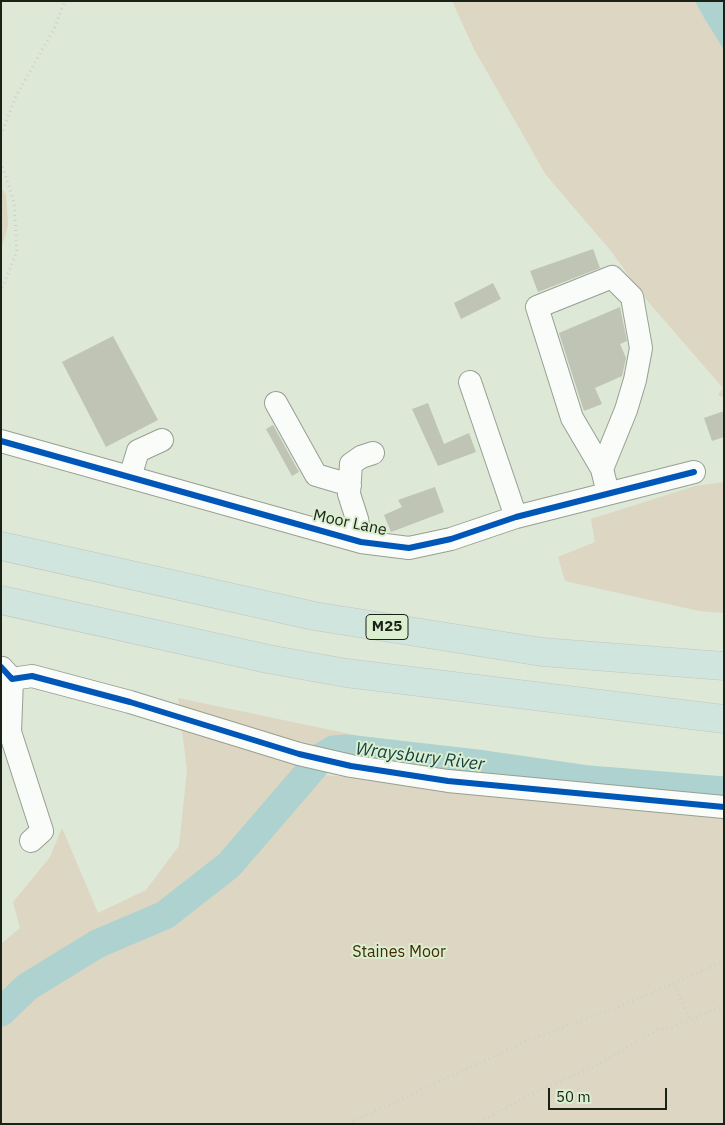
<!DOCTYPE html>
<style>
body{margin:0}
#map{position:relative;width:725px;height:1125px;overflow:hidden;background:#dde8d7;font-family:"IBM Plex Sans",sans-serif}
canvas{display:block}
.frame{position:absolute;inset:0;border:2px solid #1a2116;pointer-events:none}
.scale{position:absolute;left:548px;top:1088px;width:119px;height:22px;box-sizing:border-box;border:2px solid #1a2116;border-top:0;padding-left:6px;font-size:15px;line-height:18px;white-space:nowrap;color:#1a2116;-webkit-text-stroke:4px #dbefd0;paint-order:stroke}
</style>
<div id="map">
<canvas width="725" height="1125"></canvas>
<div class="frame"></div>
<div class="scale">50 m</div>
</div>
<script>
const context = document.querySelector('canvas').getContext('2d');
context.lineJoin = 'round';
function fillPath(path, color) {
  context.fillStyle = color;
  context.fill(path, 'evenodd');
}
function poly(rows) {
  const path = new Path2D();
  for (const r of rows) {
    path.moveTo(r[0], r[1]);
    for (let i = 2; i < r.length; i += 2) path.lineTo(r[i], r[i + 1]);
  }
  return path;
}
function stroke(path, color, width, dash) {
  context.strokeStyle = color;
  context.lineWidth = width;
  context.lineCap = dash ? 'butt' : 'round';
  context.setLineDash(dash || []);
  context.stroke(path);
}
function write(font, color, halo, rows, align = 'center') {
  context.font = font + ' "IBM Plex Sans",sans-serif';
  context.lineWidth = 4;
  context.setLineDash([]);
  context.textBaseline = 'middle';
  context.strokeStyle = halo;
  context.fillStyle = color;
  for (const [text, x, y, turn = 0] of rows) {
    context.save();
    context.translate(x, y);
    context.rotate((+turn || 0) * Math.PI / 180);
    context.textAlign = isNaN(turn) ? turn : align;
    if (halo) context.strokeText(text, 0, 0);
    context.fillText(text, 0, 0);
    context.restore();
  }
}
const green = poly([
 [452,1,695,1,724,50,724,398,718,395,723,388,644,297,611,251,546,175,474,49],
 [1,187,6,195,8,225,1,250],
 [724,482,724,613,699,611,565,581,558,557,595,542,591,519,695,486],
 [178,698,393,743,323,775,448,783,724,810,724,1124,1,1124,1,944,20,928,13,902,50,857,62,828,98,913,146,890,179,846,187,770]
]);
const water = poly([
 [695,1,724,1,724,50,703,16]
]);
const river = poly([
 [1,1012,27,987,97,944,165,915,229,865,322,757,333,750,346,749,485,765,589,780,724,791]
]);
const building = poly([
 [593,249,600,268,538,292,530,271],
 [493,283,501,299,461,319,454,303],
 [620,307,627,341,620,344,626,358,622,376,595,388,602,404,584,411,559,333],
 [113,336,158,420,106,447,62,362],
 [428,403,444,444,469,433,476,452,438,466,412,409],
 [724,411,724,437,712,441,704,418],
 [273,425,299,472,292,476,266,429],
 [435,487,444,512,391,532,384,515,402,507,398,500]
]);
const path = poly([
 [1,135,16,96,54,29,65,1],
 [1,162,14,202,17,251,1,291],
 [674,985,690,1020,724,1006],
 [348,1124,527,1041,636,1000,724,961],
 [475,1124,541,1089,593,1067,659,1029,671,1028,690,1020]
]);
const minor = poly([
 [470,382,516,517],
 [276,403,316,475,350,485],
 [1,441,361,542,409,548,451,539,516,517,694,472],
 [602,469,626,410,635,380,641,348,632,297,612,277,537,307,572,418,602,469,608,493],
 [130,477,138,451,162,440],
 [361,542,357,519,349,494,351,464,361,457,373,453],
 [2,668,12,679,10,732,42,831,31,841],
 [12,679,32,676,130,702,299,754,351,766,448,781,724,807]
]);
const highway = poly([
 [1,546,314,616,542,652,724,666],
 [1,600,268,659,346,673,724,719]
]);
const cycleway = poly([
 [1,441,361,542,409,548,451,539,516,517,694,472],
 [1,667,12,679,32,676,130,702,299,754,351,766,448,781,724,807]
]);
const shields = [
 [387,627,42]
];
const shieldNames = [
 ["M25",387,627]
];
const streetNames = [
 ["Moor Lane",350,523,12]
];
const parkNames = [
 ["Staines Moor",399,952]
];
const waterNames = [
 ["Wraysbury River",420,757,7]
];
fillPath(green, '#ddd6c2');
fillPath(water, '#add2cf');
stroke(river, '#add2cf', 29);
fillPath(building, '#bfc4b5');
stroke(minor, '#979f92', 24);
stroke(highway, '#c1c6be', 29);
stroke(path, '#cdd0cc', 3, [1, 4]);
stroke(minor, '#fafcf9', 22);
stroke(highway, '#d0e5dd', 28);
stroke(cycleway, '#0057b8', 6);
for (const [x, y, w] of shields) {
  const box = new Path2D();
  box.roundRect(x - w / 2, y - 12.5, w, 25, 4);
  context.fillStyle = '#dbefd0';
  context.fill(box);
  stroke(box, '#1a2116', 1);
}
write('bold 15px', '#1a2116', null, shieldNames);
write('16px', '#1a2116', '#dbefd0', streetNames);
write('16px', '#442a03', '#dbefd0', parkNames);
write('italic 18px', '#113e40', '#dbefd0', waterNames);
</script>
